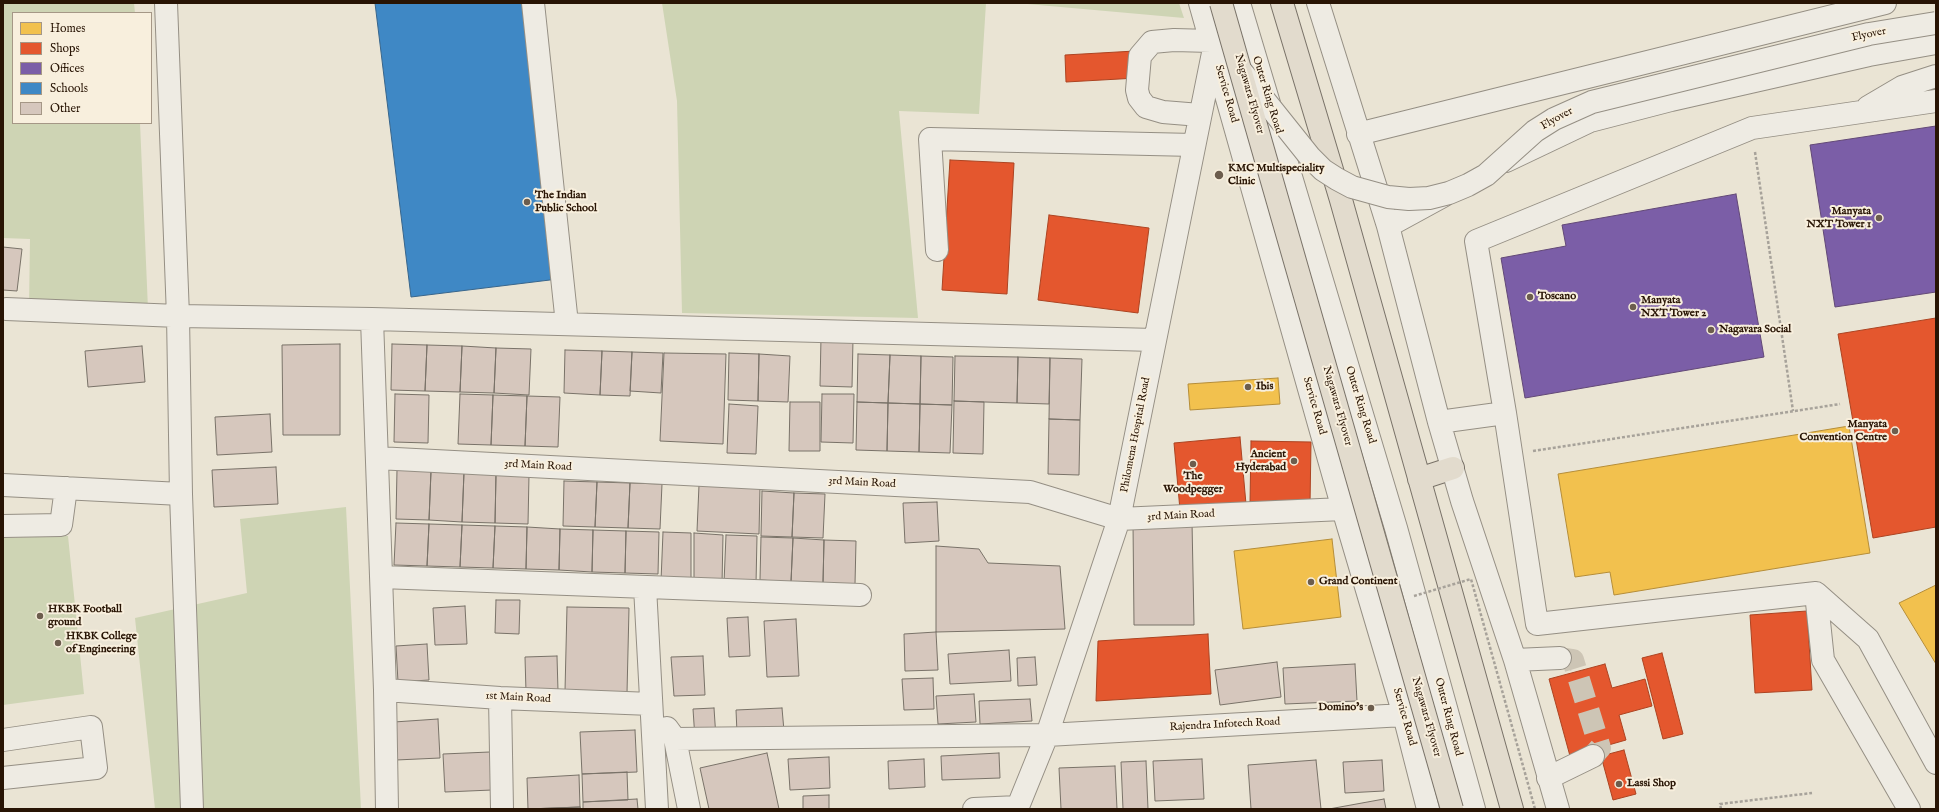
<!DOCTYPE html>
<style>
body{margin:0}
#map{position:relative;width:1939px;height:812px;overflow:hidden;background:#eae4d4;font-family:"IM FELL English",serif}
canvas{display:block}
.frame{position:absolute;inset:0;border:4px solid #281404;pointer-events:none}
.legend{position:absolute;left:12px;top:12px;width:140px;height:112px;box-sizing:border-box;background:#f8efdd;border:1px solid #a59786;margin:0;padding:5px 7px;list-style:none;font-size:12px;color:#281404}
.legend li{display:flex;align-items:center;gap:8px;height:20px}
.legend b{width:20px;border:1px solid #a59786}
</style>
<div id="map">
<canvas width="1939" height="812"></canvas>
<div class="frame"></div>
<ul class="legend">
<li><b style="height:11px;background:#f2c14e"></b>Homes</li>
<li><b style="height:11px;background:#e4572e"></b>Shops</li>
<li><b style="height:11px;background:#7b5ea7"></b>Offices</li>
<li><b style="height:11px;background:#3f88c5"></b>Schools</li>
<li><b style="height:11px;background:#d6c7bd"></b>Other</li>
</ul>
</div>
<script>
const context = document.querySelector('canvas').getContext('2d');
context.lineJoin = 'round';
function fillPath(path, color) {
  context.fillStyle = color;
  context.fill(path, 'evenodd');
}
function poly(rows) {
  const path = new Path2D();
  for (const r of rows) {
    path.moveTo(r[0], r[1]);
    for (let i = 2; i < r.length; i += 2) path.lineTo(r[i], r[i + 1]);
  }
  return path;
}
function stroke(path, color, width, dash) {
  context.strokeStyle = color;
  context.lineWidth = width;
  context.lineCap = dash ? 'butt' : 'round';
  context.setLineDash(dash || []);
  context.stroke(path);
}
function write(font, color, halo, rows, align = 'center') {
  context.font = font + ' "IM FELL English",serif';
  context.lineWidth = 4;
  context.setLineDash([]);
  context.textBaseline = 'middle';
  context.strokeStyle = halo;
  context.fillStyle = color;
  for (const [text, x, y, turn = 0] of rows) {
    context.save();
    context.translate(x, y);
    context.rotate((+turn || 0) * Math.PI / 180);
    context.textAlign = isNaN(turn) ? turn : align;
    if (halo) context.strokeText(text, 0, 0);
    context.fillText(text, 0, 0);
    context.restore();
  }
}
const green = poly([
 [3,3,134,3,135,13,13,13,13,123,140,123,148,309,29,308,30,239,3,238],
 [662,3,986,3,979,114,899,111,918,318,682,313,677,101],
 [1016,3,1179,3,1184,18],
 [346,507,361,809,155,809,135,618,247,593,240,519],
 [68,536,84,694,3,705,3,538]
]);
const homes = poly([
 [1278,378,1280,404,1190,410,1188,384,1278,378],
 [1849,426,1870,553,1614,595,1610,572,1575,577,1558,474,1849,426],
 [1332,539,1341,617,1243,629,1234,551,1332,539],
 [1936,585,1936,664,1899,603,1936,585]
]);
const shops = poly([
 [1135,51,1137,78,1066,82,1065,55,1135,51],
 [950,160,1014,163,1007,294,942,290,950,160],
 [1049,215,1149,228,1138,313,1038,300,1049,215],
 [1936,318,1936,527,1873,538,1838,334,1936,318],
 [1240,437,1246,504,1180,510,1174,443,1240,437],
 [1251,441,1311,442,1310,505,1250,504,1251,441],
 [1807,611,1812,690,1755,693,1750,615,1807,611],
 [1208,634,1211,694,1096,701,1098,641,1208,634],
 [1662,653,1683,734,1663,739,1642,658,1662,653],
 [1605,664,1612,688,1645,679,1652,706,1619,715,1626,740,1570,756,1549,679,1605,664],
 [1624,750,1636,794,1613,800,1601,756,1624,750]
]);
const offices = poly([
 [1936,126,1936,292,1835,307,1810,145,1936,126],
 [1736,194,1764,357,1525,398,1501,258,1566,246,1562,225,1736,194]
]);
const schools = poly([
 [375,3,525,3,558,279,411,297,375,3]
]);
const building = poly([
 [3,247,22,249,17,291,3,290,3,247],
 [821,338,853,339,852,387,820,386,821,338],
 [340,344,340,435,283,435,282,345,340,344],
 [392,344,427,345,425,391,391,390,392,344],
 [427,345,462,346,460,392,425,391,427,345],
 [142,346,145,382,88,387,85,351,142,346],
 [462,346,496,348,494,393,460,392,462,346],
 [496,348,531,349,529,395,494,393,496,348],
 [565,350,602,351,600,395,564,393,565,350],
 [602,351,632,352,630,396,600,395,602,351],
 [632,352,663,353,661,393,630,391,632,352],
 [664,353,726,354,723,444,660,441,664,353],
 [729,353,759,354,758,401,728,400,729,353],
 [759,354,790,356,788,402,758,401,759,354],
 [858,354,890,355,888,403,857,402,858,354],
 [890,355,921,356,920,404,888,403,890,355],
 [921,356,953,357,952,405,920,404,921,356],
 [955,356,1018,357,1017,403,954,401,955,356],
 [1018,357,1050,358,1049,404,1017,403,1018,357],
 [1050,358,1082,359,1080,420,1049,419,1050,358],
 [395,394,429,395,428,443,394,442,395,394],
 [460,394,493,395,491,445,458,444,460,394],
 [822,394,854,394,853,443,821,442,822,394],
 [493,395,527,396,525,446,491,445,493,395],
 [527,396,560,397,558,447,525,446,527,396],
 [954,401,984,402,983,454,953,453,954,401],
 [790,402,820,402,820,451,789,451,790,402],
 [857,402,888,403,887,451,856,450,857,402],
 [888,403,920,404,919,452,887,451,888,403],
 [729,404,758,406,756,454,727,453,729,404],
 [920,404,952,405,950,453,919,452,920,404],
 [270,414,272,452,217,455,215,417,270,414],
 [1049,419,1080,420,1079,475,1048,474,1049,419],
 [276,467,278,504,214,507,212,470,276,467],
 [397,470,431,471,429,520,396,519,397,470],
 [431,471,464,472,462,522,429,520,431,471],
 [464,472,496,474,495,523,462,522,464,472],
 [496,474,529,475,528,524,495,523,496,474],
 [564,481,597,482,595,527,563,526,564,481],
 [597,482,630,483,628,528,595,527,597,482],
 [630,483,662,484,660,529,628,528,630,483],
 [699,485,760,487,759,534,697,531,699,485],
 [762,491,794,493,792,537,761,536,762,491],
 [794,493,825,494,823,538,792,537,794,493],
 [937,502,939,541,905,543,903,503,937,502],
 [1133,522,1192,522,1194,625,1134,625,1133,522],
 [396,523,429,524,427,566,394,565,396,523],
 [429,524,462,525,460,567,427,566,429,524],
 [462,525,495,526,493,568,460,567,462,525],
 [495,526,527,527,526,569,493,568,495,526],
 [527,527,560,529,559,570,526,569,527,527],
 [560,529,593,530,592,572,559,570,560,529],
 [593,530,626,531,625,573,592,572,593,530],
 [626,531,659,532,658,574,625,573,626,531],
 [663,532,691,533,691,582,661,581,663,532],
 [694,533,723,535,722,584,694,582,694,533],
 [726,535,757,536,756,584,724,583,726,535],
 [761,537,793,538,791,582,760,580,761,537],
 [793,538,824,540,823,583,791,582,793,538],
 [824,540,856,541,855,584,823,583,824,540],
 [936,546,979,549,988,563,1060,566,1065,629,936,632,936,546],
 [496,600,520,600,519,634,495,633,496,600],
 [465,606,467,644,435,645,433,608,465,606],
 [567,607,629,608,627,693,565,691,567,607],
 [748,617,750,656,729,657,727,618,748,617],
 [796,619,799,676,767,677,764,621,796,619],
 [936,632,938,670,905,671,904,634,936,632],
 [427,644,429,680,398,682,396,646,427,644],
 [1009,650,1011,681,950,684,948,654,1009,650],
 [557,656,558,691,526,692,525,657,557,656],
 [703,656,705,695,674,696,671,657,703,656],
 [1035,657,1037,685,1018,686,1017,658,1035,657],
 [1277,662,1281,697,1220,705,1215,670,1277,662],
 [1355,664,1357,701,1285,704,1283,668,1355,664],
 [933,678,934,709,904,710,902,679,933,678],
 [974,694,976,722,938,724,936,696,974,694],
 [1030,699,1032,721,980,724,979,701,1030,699],
 [714,708,716,738,695,739,693,709,714,708],
 [782,708,784,731,737,733,736,710,782,708],
 [438,719,440,758,396,760,394,722,438,719],
 [635,730,637,772,582,774,580,732,635,730],
 [490,752,492,790,445,792,443,754,490,752],
 [767,753,779,809,709,809,700,768,767,753],
 [999,753,1000,778,942,780,941,756,999,753],
 [829,757,830,788,790,790,788,759,829,757],
 [924,759,925,787,889,789,888,761,924,759],
 [1202,759,1204,799,1155,801,1153,761,1202,759],
 [1316,760,1321,809,1251,809,1248,765,1316,760],
 [1382,760,1384,791,1345,793,1343,762,1382,760],
 [1146,761,1148,809,1123,809,1121,762,1146,761],
 [1115,766,1117,809,1061,809,1059,768,1115,766],
 [627,772,628,800,583,802,582,774,627,772],
 [579,775,580,807,528,809,527,778,579,775],
 [829,795,829,809,803,809,803,796,829,795],
 [637,799,638,809,583,809,583,802,637,799],
 [1384,799,1386,809,1329,809,1384,799],
 [580,807,581,809,528,809,580,807]
]);
const minorTunnel = poly([
 [1560,658,1573,660,1600,748,1593,756]
]);
const path = poly([
 [1755,152,1793,411],
 [1533,451,1840,404],
 [1721,809,1720,804,1812,793]
]);
const minor = poly([
 [166,3,178,316,181,494,192,809],
 [533,3,567,324],
 [1200,3,1343,509,1404,715,1428,809],
 [1239,3,1396,528,1474,809],
 [1318,3,1388,226,1439,422,1462,501,1515,660,1558,809],
 [1868,107,1902,87,1936,76],
 [1200,115,1163,112,1146,107,1139,98,1137,90,1140,56,1152,42,1174,40,1211,41],
 [1358,134,1885,3],
 [1506,161,1590,121,1671,100,1869,55,1936,43],
 [1388,226,1443,196],
 [937,250,930,139,1194,145],
 [6,309,178,316,372,319,1154,340],
 [372,319,385,690,387,809],
 [1505,413,1476,241,1752,128,1936,101],
 [1439,422,1505,413,1537,624,1816,593,1868,639,1936,763],
 [377,458,1030,492,1119,519,1343,509],
 [3,485,181,494],
 [3,526,61,525,66,488],
 [381,577,860,595],
 [645,587,657,809],
 [1816,593,1823,660,1909,809],
 [1515,660,1560,658],
 [385,690,500,698,651,704],
 [500,698,502,809],
 [667,728,675,739,689,809],
 [675,739,1047,735,1404,715],
 [3,740,91,727,96,768,3,778],
 [1548,778,1593,756],
 [974,809,1018,807],
 [1017,809,1047,735,1119,519,1213,53]
]);
const highway = poly([
 [1282,3,1341,200,1512,809],
 [1419,479,1453,468]
]);
const pathBridge = poly([
 [1414,596,1471,579,1535,809]
]);
const minorBridge = poly([
 [1242,72,1310,157,1323,170,1337,179,1352,187,1388,197,1409,199,1429,198,1449,193,1468,185,1486,175,1535,131,1554,119,1592,102,1869,34,1936,23]
]);
const highwayBridge = poly([
 [1221,3,1452,809]
]);
const markers = [
 [1219,175,5,"#6c5d4d"],
 [527,202,4,"#6c5d4d"],
 [1879,218,4,"#6c5d4d"],
 [1530,297,4,"#6c5d4d"],
 [1633,307,4,"#6c5d4d"],
 [1711,330,4,"#6c5d4d"],
 [1248,387,4,"#6c5d4d"],
 [1895,431,4,"#6c5d4d"],
 [1294,461,4,"#6c5d4d"],
 [1193,464,4,"#6c5d4d"],
 [1311,582,4,"#6c5d4d"],
 [40,616,4,"#6c5d4d"],
 [58,643,4,"#6c5d4d"],
 [1371,708,4,"#6c5d4d"],
 [1619,784,4,"#6c5d4d"]
];
const streetNames = [
 ["Flyover",1869,35,-12],
 ["Service Road",1226,94,74],
 ["Nagawara Flyover",1249,94,74],
 ["Outer Ring Road",1267,95,73],
 ["Flyover",1557,119,-29],
 ["Outer Ring Road",1360,405,73],
 ["Service Road",1314,406,74],
 ["Nagawara Flyover",1337,406,74],
 ["Philomena Hospital Road",1136,435,-79],
 ["3rd Main Road",538,466,3],
 ["3rd Main Road",862,483,3],
 ["3rd Main Road",1181,516,-3],
 ["1st Main Road",518,698,3],
 ["Service Road",1404,717,74],
 ["Nagawara Flyover",1426,717,74],
 ["Outer Ring Road",1448,717,75],
 ["Rajendra Infotech Road",1225,725,-3]
];
const poiNames = [
 ["KMC Multispeciality",1228,169],
 ["Clinic",1228,182],
 ["The Indian",535,196],
 ["Public School",535,209],
 ["Manyata",1871,212,"right"],
 ["NXT Tower 1",1871,225,"right"],
 ["Toscano",1538,297],
 ["Manyata",1641,301],
 ["NXT Tower 2",1641,314],
 ["Nagavara Social",1719,330],
 ["Ibis",1256,387],
 ["Manyata",1887,425,"right"],
 ["Convention Centre",1887,438,"right"],
 ["Ancient",1286,455,"right"],
 ["Hyderabad",1286,468,"right"],
 ["The",1193,477,"center"],
 ["Woodpegger",1193,490,"center"],
 ["Grand Continent",1319,582],
 ["HKBK Football",48,610],
 ["ground",48,623],
 ["HKBK College",66,637],
 ["of Engineering",66,650],
 ["Domino's",1363,708,"right"],
 ["Lassi Shop",1627,784]
];
fillPath(green, '#ced4b4');
fillPath(homes, '#f2c14e');
stroke(homes, '#b58d38', 1);
fillPath(shops, '#e4572e');
stroke(shops, '#ac4321', 1);
fillPath(offices, '#7b5ea7');
stroke(offices, '#624876', 1);
fillPath(schools, '#3f88c5');
stroke(schools, '#38658b', 1);
fillPath(building, '#d6c7bd');
stroke(building, '#797268', 1);
stroke(minorTunnel, '#cdc5b5', 22, [22, 11]);
stroke(minor, '#958f84', 24);
stroke(highway, '#797268', 24);
stroke(path, '#a7a29a', 2.5, [3, 2]);
stroke(minor, '#eeebe3', 22);
stroke(highway, '#e2dbcd', 22);
stroke(minorBridge, '#958f84', 24, []);
stroke(highwayBridge, '#797268', 24, []);
stroke(pathBridge, '#a7a29a', 2.5, [3, 2]);
stroke(minorBridge, '#eeebe3', 22);
stroke(highwayBridge, '#e2dbcd', 22);
for (const [x, y, r, color] of markers) {
  const dot = new Path2D();
  dot.arc(x, y, r, 0, 2 * Math.PI);
  context.fillStyle = color;
  context.fill(dot);
  stroke(dot, '#f8efdd', 1.5);
}
write('11px', '#281404', '#f8efdd', streetNames);
write('bold 11px', '#281404', '#f8efdd', poiNames, 'left');
</script>
